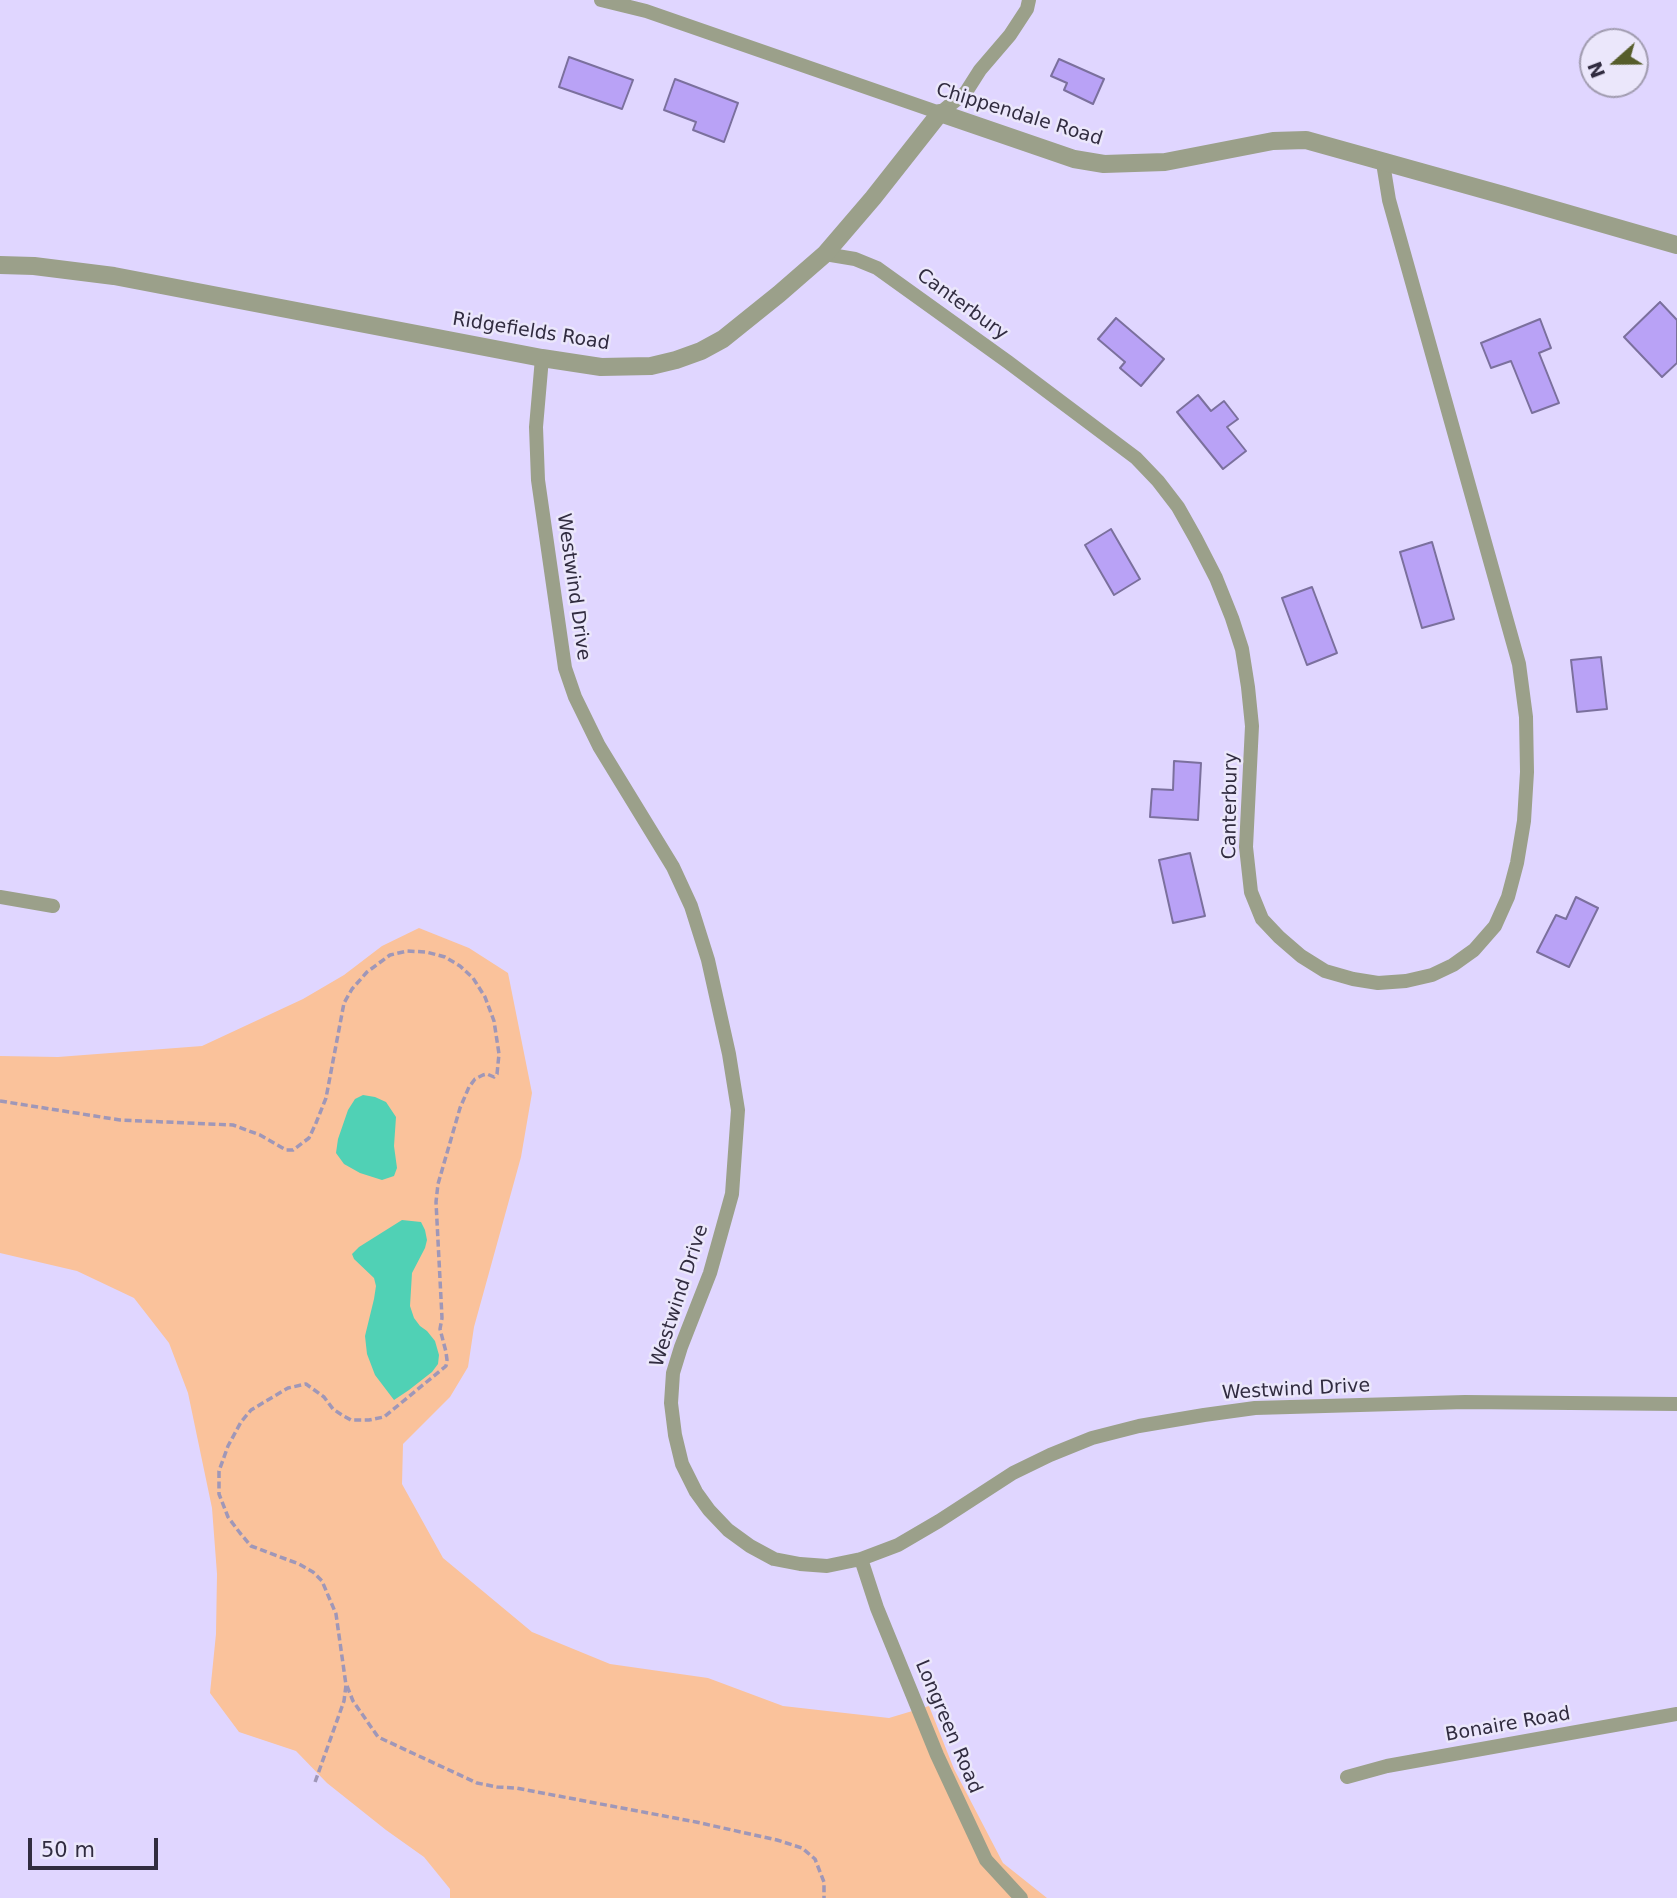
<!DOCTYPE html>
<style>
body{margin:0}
#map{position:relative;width:1677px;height:1898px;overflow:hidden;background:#e0d6ff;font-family:"DejaVu Sans",sans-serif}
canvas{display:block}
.north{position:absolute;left:1579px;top:28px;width:70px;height:70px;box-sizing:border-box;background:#ebe7fb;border:2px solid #a19cb0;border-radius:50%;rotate:249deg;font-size:19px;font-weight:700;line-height:28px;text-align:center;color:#312c40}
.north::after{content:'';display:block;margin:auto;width:24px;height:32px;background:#565d2b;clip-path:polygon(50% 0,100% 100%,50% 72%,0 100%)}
.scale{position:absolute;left:28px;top:1838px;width:130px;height:32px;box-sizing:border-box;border:4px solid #312c40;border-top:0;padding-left:9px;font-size:21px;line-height:24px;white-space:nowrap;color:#312c40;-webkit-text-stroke:5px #ebe7fb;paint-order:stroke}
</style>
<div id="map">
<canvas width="1677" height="1898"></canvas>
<div class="north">N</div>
<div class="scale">50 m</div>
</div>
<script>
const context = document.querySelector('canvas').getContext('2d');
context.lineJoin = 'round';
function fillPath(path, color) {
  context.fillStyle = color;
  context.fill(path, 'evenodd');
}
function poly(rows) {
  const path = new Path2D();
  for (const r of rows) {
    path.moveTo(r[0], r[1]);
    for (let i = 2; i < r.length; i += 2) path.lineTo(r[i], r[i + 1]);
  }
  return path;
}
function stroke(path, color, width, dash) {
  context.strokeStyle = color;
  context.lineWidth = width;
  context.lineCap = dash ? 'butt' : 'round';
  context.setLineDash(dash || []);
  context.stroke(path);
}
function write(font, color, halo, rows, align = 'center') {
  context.font = font + ' "DejaVu Sans",sans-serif';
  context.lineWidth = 5;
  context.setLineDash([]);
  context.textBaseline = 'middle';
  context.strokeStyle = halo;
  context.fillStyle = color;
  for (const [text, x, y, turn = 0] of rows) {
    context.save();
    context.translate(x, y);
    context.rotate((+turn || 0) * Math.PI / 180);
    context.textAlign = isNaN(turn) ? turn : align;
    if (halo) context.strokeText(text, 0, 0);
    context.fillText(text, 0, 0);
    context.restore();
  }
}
const green = poly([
 [419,928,469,948,508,973,532,1093,521,1157,474,1327,468,1367,450,1397,403,1444,402,1484,443,1558,532,1632,610,1664,708,1678,783,1706,889,1718,929,1706,954,1769,1003,1863,1047,1898,450,1898,450,1889,424,1857,386,1830,327,1783,296,1751,239,1732,210,1693,216,1634,217,1574,212,1508,188,1393,169,1343,134,1298,77,1271,0,1253,0,1056,58,1057,202,1046,303,999,344,975,382,946]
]);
const water = poly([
 [363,1095,375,1097,386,1102,396,1117,394,1146,397,1168,394,1176,382,1180,360,1173,344,1164,336,1153,338,1139,348,1110,355,1099],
 [402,1220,421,1222,425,1230,427,1240,425,1248,412,1273,410,1306,414,1318,420,1326,427,1331,435,1341,439,1355,438,1364,432,1372,409,1390,394,1400,375,1375,367,1354,365,1336,374,1299,376,1286,374,1278,354,1259,352,1254,359,1247]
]);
const building = poly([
 [569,57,633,80,622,109,559,87,569,57],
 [1059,59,1104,79,1093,104,1064,90,1067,83,1051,76,1059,59],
 [675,79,738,103,724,142,693,130,696,122,664,110,675,79],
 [1660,302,1677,320,1677,363,1662,377,1624,337,1660,302],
 [1116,318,1164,359,1141,386,1120,368,1125,362,1098,339,1116,318],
 [1540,319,1551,348,1539,353,1559,403,1532,413,1511,361,1491,368,1481,343,1540,319],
 [1198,395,1211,411,1224,401,1238,419,1227,427,1246,451,1223,469,1177,412,1198,395],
 [1111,529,1140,579,1114,595,1085,545,1111,529],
 [1432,542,1454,619,1422,628,1400,552,1432,542],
 [1312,587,1337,653,1307,665,1282,598,1312,587],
 [1601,657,1607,709,1577,712,1571,660,1601,657],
 [1174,761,1201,763,1198,820,1150,817,1152,789,1173,790,1174,761],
 [1190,853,1205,916,1173,923,1159,860,1190,853],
 [1576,897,1598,908,1569,967,1537,952,1556,915,1566,919,1576,897]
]);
const path = poly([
 [0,1101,120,1120,233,1125,260,1135,286,1150,293,1150,309,1138,316,1123,326,1098,344,1003,352,989,367,972,390,955,407,951,426,952,445,957,460,966,473,978,485,997,494,1021,499,1054,497,1074,494,1077,487,1074,483,1075,475,1079,469,1087,460,1108,438,1184,436,1202,442,1318,440,1329,446,1352,447,1360,446,1366,384,1417,369,1420,351,1420,342,1415,333,1409,324,1397,306,1384,288,1388,251,1410,241,1422,228,1446,219,1471,219,1494,228,1517,240,1533,251,1546,299,1564,313,1572,322,1581,336,1614,346,1685,344,1701,314,1785],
 [347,1686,353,1701,378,1737,477,1783,497,1787,516,1788,696,1822,777,1840,802,1848,815,1859,824,1882,824,1898]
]);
const minor = poly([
 [601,0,646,11,940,113,966,92,980,70,1010,35,1027,9,1029,0],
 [825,254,855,259,877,268,1008,362,1136,458,1158,481,1178,507,1196,539,1216,578,1232,618,1242,649,1248,687,1252,726,1246,847,1251,892,1262,919,1279,937,1301,956,1325,971,1353,979,1378,983,1406,981,1432,975,1453,965,1474,950,1495,926,1508,897,1517,863,1524,821,1527,772,1526,717,1519,664,1389,200,1383,163],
 [542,358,536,427,538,480,565,668,575,697,599,746,673,867,691,906,708,960,729,1054,738,1110,732,1194,710,1273,681,1347,673,1373,671,1403,675,1435,682,1464,696,1492,709,1510,728,1530,750,1546,774,1559,800,1564,827,1566,861,1559,898,1545,939,1521,1013,1473,1050,1455,1092,1438,1139,1426,1204,1415,1255,1408,1465,1402,1677,1404],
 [0,897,53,906],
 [861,1559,877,1608,937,1755,986,1860,1021,1898],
 [1347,1777,1387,1766,1677,1714]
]);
const tertiary = poly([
 [0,265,34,266,114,276,542,358,601,367,651,366,676,360,701,351,723,339,779,294,825,254,873,198,940,113,1074,159,1104,164,1165,162,1273,141,1306,140,1503,195,1677,245]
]);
const streetNames = [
 ["Chippendale Road",1019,115,17],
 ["Canterbury",962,305,36],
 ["Ridgefields Road",531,332,9],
 ["Westwind Drive",573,587,82],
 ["Canterbury",1231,806,-89],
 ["Westwind Drive",680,1296,-72],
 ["Westwind Drive",1296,1390,-3],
 ["Bonaire Road",1508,1725,-10],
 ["Longreen Road",948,1727,67]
];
fillPath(green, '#fac29b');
fillPath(water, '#50d1b5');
fillPath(building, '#b9a2f6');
stroke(building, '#7b709d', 2);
stroke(path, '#9f97b8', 3.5, [7, 3.5]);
stroke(minor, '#9ba08a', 14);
stroke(tertiary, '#9ba08a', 18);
write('19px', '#312c40', '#ebe7fb', streetNames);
</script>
